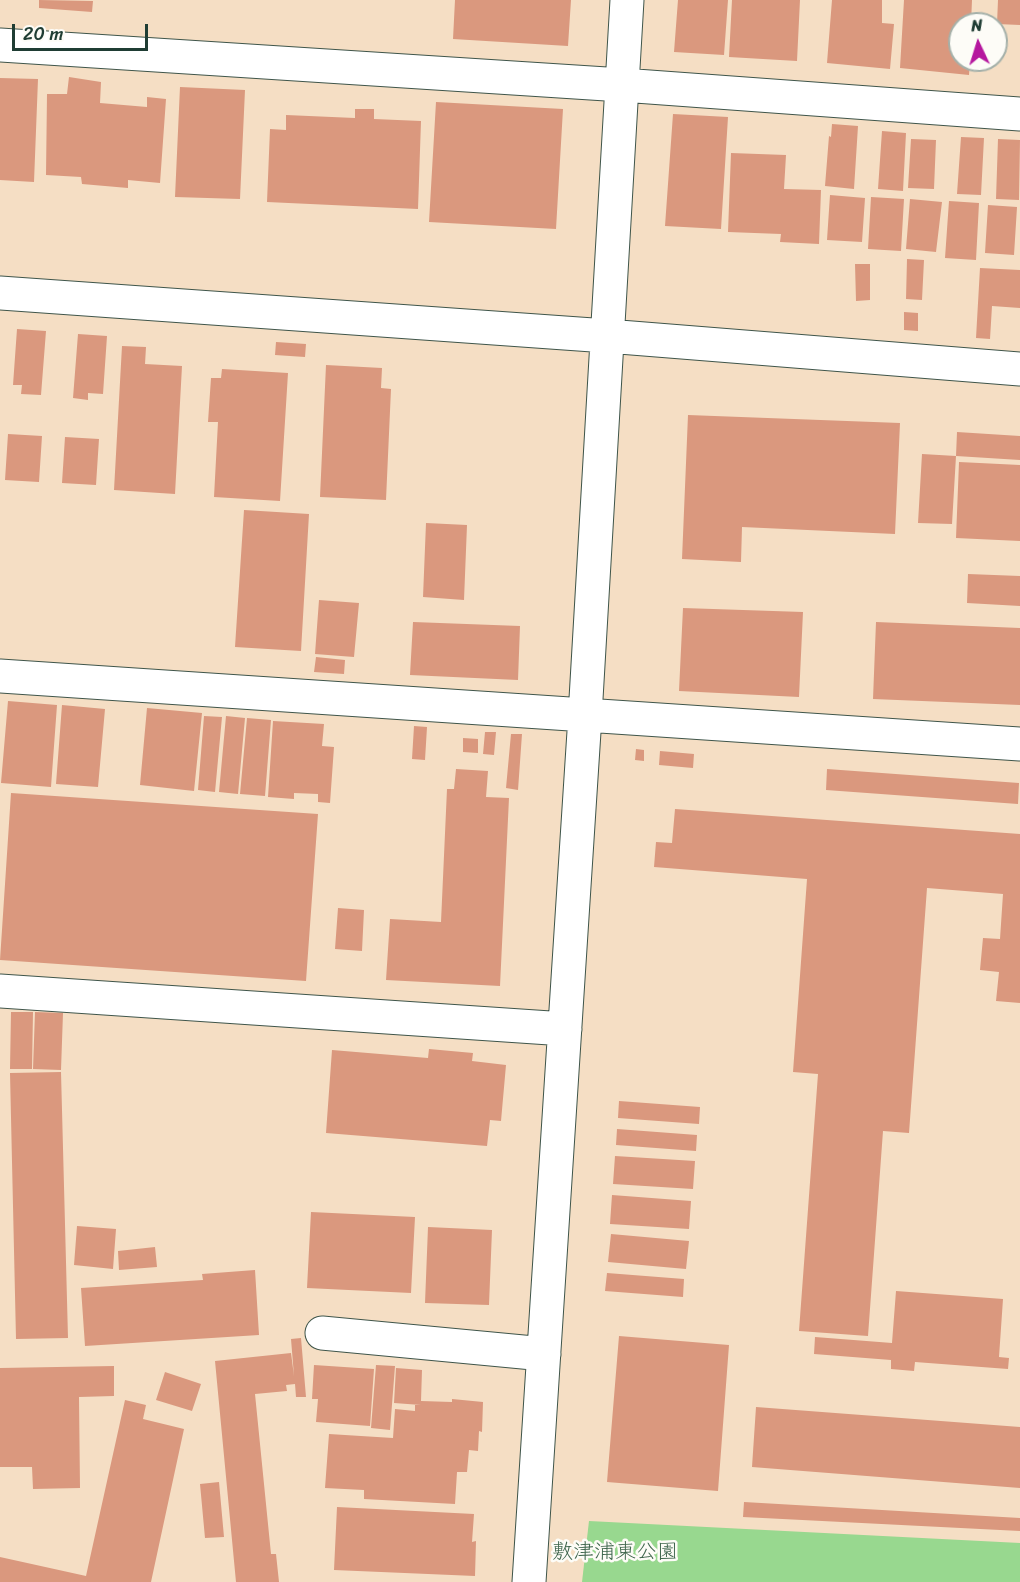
<!DOCTYPE html>
<meta charset="utf-8">
<style>
body{margin:0}
#map{position:relative;width:1020px;height:1582px;overflow:hidden;background:#f5dec4;font-family:Sriracha,sans-serif}
canvas{display:block}
.north{position:absolute;left:948px;top:12px;width:60px;height:60px;box-sizing:border-box;background:#fdfcf7;border:2px solid #a4b0a9;border-radius:50%;rotate:356deg;font-size:16px;font-weight:700;line-height:24px;text-align:center;color:#1f3d34}
.north::after{content:'';display:block;margin:auto;width:21px;height:27px;background:#b5179e;clip-path:polygon(50% 0,100% 100%,50% 72%,0 100%)}
.scale{position:absolute;left:12px;top:24px;width:136px;height:27px;box-sizing:border-box;border:3px solid #1f3d34;border-top:0;padding-left:8px;font-size:18px;line-height:21px;white-space:nowrap;color:#1f3d34;-webkit-text-stroke:4px #fdfcf7;paint-order:stroke}
</style>
<div id="map">
<canvas width="1020" height="1582"></canvas>
<div class="north">N</div>
<div class="scale">20 m</div>
</div>
<script>
const context = document.querySelector('canvas').getContext('2d');
context.lineJoin = 'round';
function fillPath(path, color) {
  context.fillStyle = color;
  context.fill(path, 'evenodd');
}
function poly(rows) {
  const path = new Path2D();
  for (const r of rows) {
    path.moveTo(r[0], r[1]);
    for (let i = 2; i < r.length; i += 2) path.lineTo(r[i], r[i + 1]);
  }
  return path;
}
function stroke(path, color, width, dash) {
  context.strokeStyle = color;
  context.lineWidth = width;
  context.lineCap = dash ? 'butt' : 'round';
  context.setLineDash(dash || []);
  context.stroke(path);
}
function write(font, color, halo, rows, align = 'center') {
  context.font = font + ' Sriracha,"Klee One",sans-serif';
  context.lineWidth = 5;
  context.setLineDash([]);
  context.textBaseline = 'middle';
  context.strokeStyle = halo;
  context.fillStyle = color;
  for (const [text, x, y, turn = 0] of rows) {
    context.save();
    context.translate(x, y);
    context.rotate((+turn || 0) * Math.PI / 180);
    context.textAlign = isNaN(turn) ? turn : align;
    if (halo) context.strokeText(text, 0, 0);
    context.fillText(text, 0, 0);
    context.restore();
  }
}
const green = poly([
 [589,1521,1020,1543,1020,1582,582,1582]
]);
const building = poly([
 [39,0,93,1,92,12,39,8],
 [455,0,571,0,568,46,453,39],
 [678,0,728,0,724,55,674,52],
 [732,0,800,0,797,61,729,57],
 [832,0,882,0,882,23,894,24,890,69,827,63],
 [904,0,972,0,971,24,960,24,960,60,970,60,969,75,900,68],
 [998,0,1020,0,1020,25,997,24],
 [69,77,101,82,100,103,147,107,147,97,166,99,160,183,128,180,128,188,82,184,81,177,46,175,47,94,67,94],
 [0,78,38,79,34,182,0,180],
 [180,87,245,90,240,199,175,197],
 [436,102,563,109,556,229,429,222],
 [355,109,374,109,374,119,421,121,418,209,267,202,270,129,286,130,286,115,355,118],
 [673,114,728,117,721,229,665,226],
 [832,124,858,126,854,189,825,186,829,136,831,137],
 [882,131,906,133,903,191,878,189],
 [961,137,984,138,981,195,957,194],
 [911,139,936,140,934,189,908,188],
 [998,139,1020,140,1019,200,996,199],
 [731,153,786,155,784,189,821,190,819,244,780,242,781,234,728,232],
 [830,195,865,198,862,242,827,240],
 [871,197,904,199,901,251,868,249],
 [910,199,942,202,936,252,906,249],
 [949,201,979,203,976,260,945,258],
 [988,205,1017,207,1014,255,985,253],
 [907,259,924,260,922,300,906,299],
 [855,264,870,264,870,300,856,301],
 [980,268,1020,270,1020,308,992,306,990,339,976,338],
 [904,312,918,313,918,331,904,330],
 [17,329,46,331,41,395,21,394,22,385,13,385],
 [78,334,107,336,103,394,88,393,88,400,73,398],
 [276,342,306,344,305,357,275,355],
 [122,346,146,347,145,364,182,366,175,494,114,490],
 [326,365,382,368,381,388,391,389,386,500,320,497],
 [222,369,288,373,280,501,214,497,218,422,208,422,211,378,221,378],
 [688,415,900,423,895,534,742,527,741,562,682,559],
 [957,432,1020,436,1020,460,956,456],
 [8,434,42,436,39,482,5,480],
 [65,437,99,439,96,485,62,483],
 [922,454,956,456,952,524,918,523],
 [959,462,1020,465,1020,541,956,538],
 [244,510,309,514,301,651,235,647],
 [426,523,467,525,464,600,423,597],
 [968,574,1020,576,1020,606,967,603],
 [319,600,359,603,354,657,315,654],
 [683,608,803,612,799,697,679,691],
 [413,622,520,626,518,680,410,675],
 [876,622,1020,628,1020,705,873,699],
 [316,657,345,660,344,674,314,672],
 [8,701,57,705,51,787,1,783],
 [62,705,105,709,98,787,56,784],
 [147,708,202,713,194,791,140,785],
 [204,716,222,717,215,792,198,790],
 [226,716,245,718,238,794,219,792],
 [247,718,271,720,265,796,240,794],
 [273,721,324,724,322,746,334,747,330,803,318,802,318,794,294,793,294,799,268,797],
 [414,726,427,727,425,760,412,759],
 [485,732,496,732,494,755,483,754],
 [511,734,522,734,518,790,506,788],
 [463,738,478,739,478,753,463,752],
 [636,749,644,750,644,761,635,760],
 [660,751,694,754,693,768,659,765],
 [456,769,488,771,486,797,509,798,500,986,386,980,390,919,441,922,447,789,454,789],
 [827,769,1019,783,1018,804,826,790],
 [11,793,318,814,306,981,0,960],
 [675,809,1020,834,1020,1003,996,1001,999,972,980,970,983,938,1000,939,1003,894,927,888,909,1133,883,1131,868,1336,799,1331,818,1074,793,1072,807,879,654,867,656,842,672,843],
 [338,908,364,910,362,951,335,949],
 [11,1012,33,1012,32,1069,10,1069],
 [35,1012,63,1013,61,1070,33,1069],
 [429,1049,473,1053,472,1061,506,1065,501,1121,490,1120,487,1146,326,1133,332,1050,428,1058],
 [61,1072,68,1338,16,1339,10,1073],
 [619,1101,700,1107,699,1124,618,1118],
 [617,1129,697,1135,696,1151,616,1145],
 [615,1156,695,1161,693,1189,613,1184],
 [612,1195,691,1201,689,1229,610,1224],
 [311,1212,415,1217,411,1293,307,1288],
 [77,1226,116,1229,113,1269,74,1265],
 [428,1227,492,1230,489,1305,425,1303],
 [611,1234,689,1241,686,1269,608,1262],
 [155,1247,157,1267,119,1270,118,1251],
 [255,1270,259,1335,85,1346,81,1288,203,1280,202,1274],
 [607,1273,684,1279,683,1297,605,1291],
 [896,1291,1003,1299,999,1357,1009,1358,1008,1369,915,1362,914,1371,891,1369,891,1360,814,1354,815,1337,892,1343],
 [619,1336,729,1345,718,1491,607,1482],
 [301,1338,306,1397,296,1397,295,1384,286,1385,287,1391,255,1394,271,1554,276,1554,279,1582,236,1582,215,1361,291,1353,294,1376,291,1339],
 [314,1365,374,1369,370,1426,316,1422,318,1399,312,1399],
 [376,1365,395,1366,390,1430,371,1428],
 [114,1366,114,1396,79,1397,80,1488,33,1489,32,1467,0,1467,0,1368],
 [396,1368,422,1370,421,1401,452,1402,452,1399,483,1402,482,1432,479,1431,478,1451,469,1450,467,1472,457,1472,455,1504,364,1499,364,1490,325,1488,329,1434,393,1438,395,1409,415,1411,415,1405,421,1405,394,1403],
 [165,1372,201,1384,192,1411,156,1400],
 [125,1400,146,1405,143,1419,184,1429,151,1582,0,1582,0,1557,86,1576],
 [756,1407,1020,1427,1020,1488,752,1467],
 [219,1482,224,1537,205,1538,200,1484],
 [744,1502,1020,1518,1020,1531,743,1517],
 [337,1507,474,1514,472,1542,476,1541,475,1576,334,1570]
]);
const minor = poly([
 [0,45,622,85,1020,114],
 [0,293,607,336,1020,369],
 [0,676,1020,744],
 [0,991,565,1029],
 [322,1333,544,1354],
 [529,1582,585,716,627,0]
]);
const parkNames = [
 ["敷津浦東公園",615,1553]
];
fillPath(green, '#98d88f');
fillPath(building, '#da987e');
stroke(minor, '#3f554a', 35);
stroke(minor, '#fff', 33);
write('21px', '#3d644b', '#fdfcf7', parkNames);
</script>
